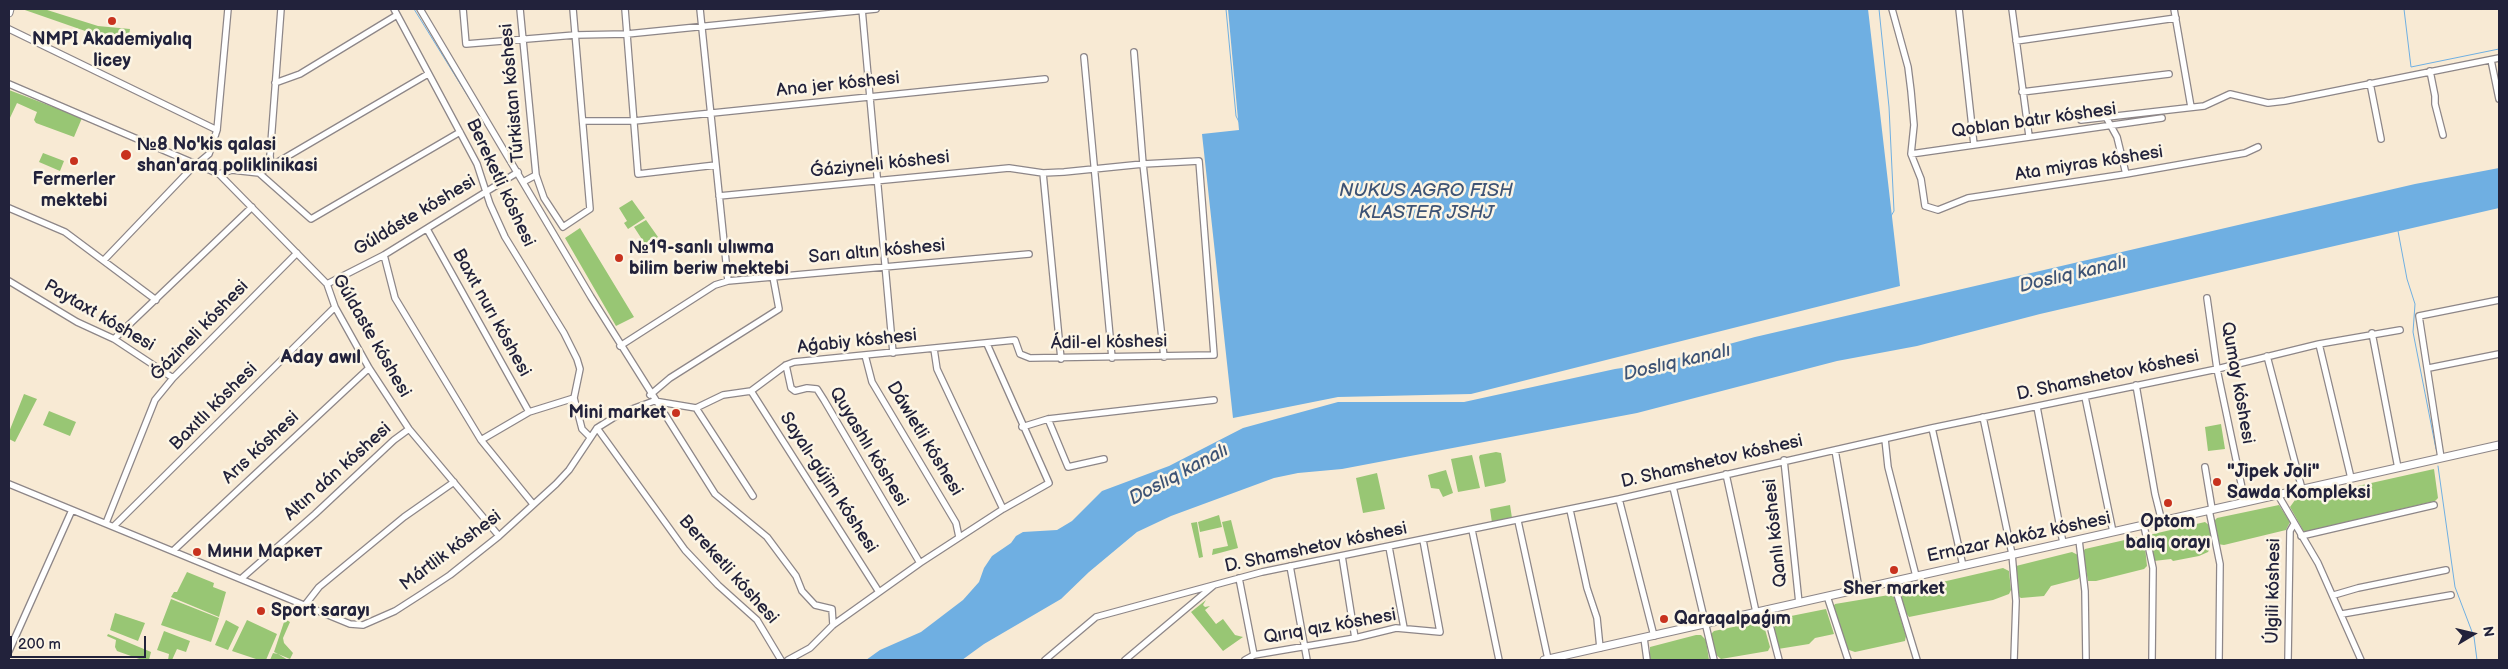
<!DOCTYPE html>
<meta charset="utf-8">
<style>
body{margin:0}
#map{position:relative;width:2508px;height:669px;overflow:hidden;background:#f8ead4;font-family:"Balsamiq Sans",sans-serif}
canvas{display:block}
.frame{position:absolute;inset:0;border:10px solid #22223b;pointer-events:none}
.north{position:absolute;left:2448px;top:609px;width:50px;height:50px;-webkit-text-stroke:4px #fcf5e5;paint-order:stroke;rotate:81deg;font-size:14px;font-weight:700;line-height:20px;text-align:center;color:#22223b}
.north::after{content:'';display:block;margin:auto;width:18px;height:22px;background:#22223b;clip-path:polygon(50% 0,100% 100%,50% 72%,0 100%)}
.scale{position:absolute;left:10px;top:636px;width:136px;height:22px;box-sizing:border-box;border:2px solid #22223b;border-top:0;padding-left:6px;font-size:15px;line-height:18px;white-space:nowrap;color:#22223b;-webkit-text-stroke:4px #fcf5e5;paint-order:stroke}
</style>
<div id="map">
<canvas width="2508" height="669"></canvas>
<div class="frame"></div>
<div class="north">N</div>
<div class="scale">200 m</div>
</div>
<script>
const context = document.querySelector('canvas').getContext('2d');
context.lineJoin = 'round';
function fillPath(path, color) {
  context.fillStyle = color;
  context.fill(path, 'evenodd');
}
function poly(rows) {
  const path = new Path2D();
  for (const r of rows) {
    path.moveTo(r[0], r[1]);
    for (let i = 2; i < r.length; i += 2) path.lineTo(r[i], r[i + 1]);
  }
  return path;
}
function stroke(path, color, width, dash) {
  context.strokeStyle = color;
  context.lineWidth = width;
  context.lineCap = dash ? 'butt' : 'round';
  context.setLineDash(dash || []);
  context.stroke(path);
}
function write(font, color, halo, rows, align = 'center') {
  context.font = font + ' "Balsamiq Sans",sans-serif';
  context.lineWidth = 5;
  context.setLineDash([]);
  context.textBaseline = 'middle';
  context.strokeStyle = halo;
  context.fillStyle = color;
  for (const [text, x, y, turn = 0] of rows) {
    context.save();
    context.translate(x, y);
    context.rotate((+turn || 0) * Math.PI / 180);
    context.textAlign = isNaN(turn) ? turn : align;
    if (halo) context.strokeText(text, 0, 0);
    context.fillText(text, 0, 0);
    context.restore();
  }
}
const green = poly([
 [22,9,44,9,98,26,130,29,129,35,91,33],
 [9,90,82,118,74,137,36,123,34,120,37,112,17,103,9,120],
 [43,153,64,161,60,171,39,162],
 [632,200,645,218,628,229,624,223,627,221,619,208],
 [646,220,658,237,645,244,634,227],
 [580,228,634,317,616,326,565,238],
 [24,394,37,399,15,442,9,439,9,432],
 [49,411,76,422,70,436,43,425],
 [2221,424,2225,449,2208,451,2205,427],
 [1496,452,1501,453,1506,481,1504,483,1485,487,1479,457,1480,455],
 [1472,455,1480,488,1458,492,1451,459],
 [2434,469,2438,498,2435,501,2304,532,2290,507,2295,500],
 [1446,470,1453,493,1443,497,1439,489,1431,488,1428,475],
 [1377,473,1385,509,1363,513,1356,478],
 [1510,505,1512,518,1492,523,1490,509],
 [2279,505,2290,522,2286,530,2224,545,2217,544,2213,522,2217,518],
 [1219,515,1222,527,1200,532,1198,522],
 [1231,520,1238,548,1212,555,1213,549,1228,546,1222,522],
 [1197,522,1203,557,1199,558,1191,523],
 [2205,522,2210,526,2212,545,2208,552,2199,556,2173,561,2171,559,2154,561,2149,535],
 [2138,537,2145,547,2147,566,2144,569,2096,581,2088,581,2083,552,2085,549],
 [2072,552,2078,555,2081,575,2078,579,2051,586,2044,596,2021,598,2018,596,2016,566],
 [2003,568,2009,571,2011,590,2009,594,1993,600,1909,617,1906,613,1901,601,1903,591],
 [187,572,214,583,213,587,226,592,219,617,171,597,174,592,177,592],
 [1889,595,1894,597,1906,636,1905,641,1855,652,1846,649,1833,607,1835,604],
 [171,599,219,618,211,642,161,625],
 [1206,600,1203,605,1205,607,1210,606,1205,610,1216,624,1223,619,1235,635,1243,637,1223,651,1191,612],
 [1826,609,1834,634,1815,638,1809,644,1778,649,1771,620],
 [115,613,145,623,138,641,110,630],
 [285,619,290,622,283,638,284,643,293,653,290,659,278,654,288,660,270,660,273,653,278,654,274,652],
 [226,620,239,627,228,650,215,645],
 [247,620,277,634,266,660,259,660,232,651],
 [1757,622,1764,626,1770,647,1768,651,1721,659,1715,654,1712,648,1711,634,1714,631],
 [164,631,190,641,186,652,177,649,172,660,168,660,169,654,157,650],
 [108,634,151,652,149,660,142,660,117,651,115,647,116,640,107,636],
 [1696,635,1701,635,1706,640,1709,660,1650,660,1650,647]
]);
const water = poly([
 [1228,9,1868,9,1900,286,1471,394,1338,397,1233,418,1202,134,1239,130],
 [2499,168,2499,208,2040,314,1917,346,1837,361,1637,413,1342,469,1298,473,1274,478,1171,516,1137,532,1089,572,1061,599,984,644,962,660,866,660,880,650,921,632,963,600,979,582,984,568,992,556,1011,543,1016,536,1023,532,1057,530,1072,521,1102,491,1169,466,1243,428,1338,402,1464,402,1615,369,1663,362,1755,337,2415,184]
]);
const stream = poly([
 [414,9,490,132],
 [1226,9,1236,116,1239,122],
 [1879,9,1889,107,1894,211,1891,216],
 [2404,9,2411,67,2499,49],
 [2398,231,2407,279,2415,304,2413,332,2436,449],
 [2438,466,2455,587,2474,637,2477,660]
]);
const minor = poly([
 [394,9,477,164,490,204,505,237,564,333,577,359,580,369,574,398,582,429,590,437],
 [420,9,591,297,715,494,767,537,796,576,802,591,815,605,832,609,833,625],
 [463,9,466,44,575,35,627,34,876,9],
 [520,9,536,175,544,198,563,227,590,209,573,9],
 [625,9,638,174,716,165],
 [700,9,728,281],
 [862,9,893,353],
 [1892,9,1908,67,1911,91,1914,125,1911,154,1921,179,1925,206,1938,210,1968,198,2126,174,2245,153,2258,147],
 [1959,9,1974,145],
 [2012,9,2029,136],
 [2174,9,2191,107],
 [9,29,217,130],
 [2016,41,2176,18],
 [1134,52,1143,164,1164,357],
 [1084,57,1112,358],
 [2491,60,2499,99],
 [2430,71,2435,96,2435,104,2443,135],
 [275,83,300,74,397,15],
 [2370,83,2381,139],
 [9,84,219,174,327,284,335,307,369,368,409,429,499,536],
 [2022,92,2169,74],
 [2106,117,2117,137,2126,174],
 [2081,120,2204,106,2230,94,2268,103,2285,101,2499,58],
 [584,121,634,121,1045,79],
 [1911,154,2162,118],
 [271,165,270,156,281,9],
 [259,173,311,219,460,132],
 [259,173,428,74],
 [1043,173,1061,359],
 [219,174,232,170,259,173],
 [523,182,536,175],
 [9,208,65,232,156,300],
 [427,229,529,412],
 [384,255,395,298,481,440,533,504],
 [104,260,191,169,209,154,217,130,228,9],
 [9,281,77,322,114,339,173,378],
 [327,284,384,255,518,172],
 [2207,298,2217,369,2245,502],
 [2372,333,2398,468],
 [114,339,252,207],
 [2319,344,2351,478],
 [620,346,715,285,728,281,1029,254],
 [934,349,937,369,1003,509],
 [865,355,872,382,956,523,959,537],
 [2267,356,2302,489],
 [786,365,791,388,795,391,807,388,817,389,824,400,920,563],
 [2429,368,2499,354],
 [2136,385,2155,494,2162,522],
 [751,391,879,592],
 [650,395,670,378,779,309,773,277],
 [2085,397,2113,532],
 [2037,407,2063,543],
 [696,408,753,496],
 [1983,417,2012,554,2016,601,2014,660],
 [1048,419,1068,467,1104,459],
 [1022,427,1048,419,1214,400],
 [597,428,685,550,718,585,757,620,781,660],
 [1932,428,1963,566],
 [1885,439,1888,467,1916,576],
 [481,440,529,412,574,398],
 [1835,450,1859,589],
 [2441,458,2419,316,2499,300],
 [1784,460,1799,603],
 [2205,467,2212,509],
 [1726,474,1756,612],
 [9,484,350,624,363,625,395,611,423,593,450,575,499,536,556,484,569,470,597,428,621,413,654,401,696,408,723,395,751,391,786,365,794,362,1015,340,1020,354,1030,358,1214,355,1199,161,1143,164,1064,172,1043,173,1009,168,719,196],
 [1673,487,1714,660],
 [2278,495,2318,563,2361,660],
 [1619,499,1654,636],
 [1570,510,1587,588,1597,618,1600,648],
 [2209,510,2220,564,2219,660],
 [1518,521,1548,659],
 [106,523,155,400,173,378,297,253],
 [114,526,335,307],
 [2144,526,2153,568,2152,660],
 [1472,530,1499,660],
 [2301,536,2434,505],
 [2079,540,2085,591,2086,660],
 [1389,547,1404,628],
 [174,550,369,368],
 [1342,556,1355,638],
 [1290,566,1307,660],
 [242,578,315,514,394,440,409,429],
 [1239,578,1254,655],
 [1893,581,1917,660],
 [2334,595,2358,588,2446,570],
 [1827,596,1848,660],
 [305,605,319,587,404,517,454,482],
 [1766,610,1779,660],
 [2342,614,2451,595],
 [1644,638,1647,660],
 [9,651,72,510],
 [788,660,810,648,833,625,920,563,1003,509,1049,483,987,344],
 [1045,660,1096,617,1262,572,1619,499,1932,428,2217,369,2319,344,2400,330],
 [1125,660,1213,586],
 [1245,660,1254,655,1355,638,1396,628,1440,632,1423,540],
 [2288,660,2290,531,2294,524]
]);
const major = poly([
 [9,13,10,9],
 [1544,660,2499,445]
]);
const markers = [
 [112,21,5,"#c8321e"],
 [126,155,6,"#c8321e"],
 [74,161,5,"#c8321e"],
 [619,258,5,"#c8321e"],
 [676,413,5,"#c8321e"],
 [2217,482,5,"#c8321e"],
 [2168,503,5,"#c8321e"],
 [197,552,5,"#c8321e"],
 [1894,570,5,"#c8321e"],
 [261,611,5,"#c8321e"],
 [1664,619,5,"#c8321e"]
];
const poiNames = [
 ["NMPI Akademiyalıq",112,40,"center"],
 ["licey",112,61,"center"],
 ["№8 No'kis qalasi",137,145],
 ["shan'araq poliklinikasi",137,166],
 ["Fermerler",74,180,"center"],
 ["mektebi",74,201,"center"],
 ["№19-sanlı ulıwma",629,248],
 ["bilim beriw mektebi",629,269],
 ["Mini market",666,413,"right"],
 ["\"Jipek Joli\"",2227,472],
 ["Sawda Kompleksi",2227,493],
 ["Optom",2168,522,"center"],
 ["balıq orayı",2168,543,"center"],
 ["Мини Маркет",207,552],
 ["Sher market",1894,589,"center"],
 ["Sport sarayı",271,611],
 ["Qaraqalpaǵım",1674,619]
];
const streetNames = [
 ["Ana jer kóshesi",838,85,-6],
 ["Túrkistan kóshesi",513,93,-95],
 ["Qoblan batır kóshesi",2034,121,-8],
 ["Ata miyras kóshesi",2089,164,-9],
 ["Ǵáziyneli kóshesi",880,165,-6],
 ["Bereketli kóshesi",500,183,65],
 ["Gúldáste kóshesi",415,216,-31],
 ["Sarı altın kóshesi",877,252,-5],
 ["Baxıt nurı kóshesi",491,313,61],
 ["Paytaxt kóshesi",99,316,30],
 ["Ǵázineli kóshesi",200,331,-46],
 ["Gúldaste kóshesi",371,336,60],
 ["Aǵabiy kóshesi",857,342,-6],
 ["Ádil-el kóshesi",1109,343,-1],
 ["D. Shamshetov kóshesi",2108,376,-12],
 ["Qumay kóshesi",2237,383,80],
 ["Baxıtlı kóshesi",214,407,-45],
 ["Dáwletli kóshesi",924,439,59],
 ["Quyashlı kóshesi",868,447,59],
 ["Arıs kóshesi",261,448,-43],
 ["D. Shamshetov kóshesi",1712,462,-13],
 ["Altın dán kóshesi",338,472,-42],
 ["Sayalı-gújim kóshesi",828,483,57],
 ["Qanlı kóshesi",1776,533,-96],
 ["Ernazar Alakóz kóshesi",2019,538,-12],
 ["D. Shamshetov kóshesi",1316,548,-12],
 ["Mártlik kóshesi",451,551,-37],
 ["Bereketli kóshesi",728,570,48],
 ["Úlgili kóshesi",2274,591,-89],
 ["Qırıq qız kóshesi",1330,627,-10]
];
const waterNames = [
 ["NUKUS AGRO FISH",1426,191],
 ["KLASTER JSHJ",1426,213],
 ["Doslıq kanalı",2073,275,-13],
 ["Doslıq kanalı",1677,363,-13],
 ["Doslıq kanalı",1179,475,-28]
];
const neighbourhoodNames = [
 ["Aday awıl",321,358]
];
fillPath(green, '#98c674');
fillPath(water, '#6fafe2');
stroke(stream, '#6fafe2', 1);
stroke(minor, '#8d8688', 8);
stroke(major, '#8d8688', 9);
stroke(minor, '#fff', 5.5);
stroke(major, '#fff', 7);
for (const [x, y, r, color] of markers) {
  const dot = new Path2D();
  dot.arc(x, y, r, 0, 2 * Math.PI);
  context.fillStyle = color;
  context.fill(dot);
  stroke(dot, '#fcf5e5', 2);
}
write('bold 18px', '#22223b', '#fcf5e5', poiNames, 'left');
write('18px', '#22223b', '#fcf5e5', streetNames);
write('italic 19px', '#3d5375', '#fcf5e5', waterNames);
write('bold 19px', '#22223b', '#fcf5e5', neighbourhoodNames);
</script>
